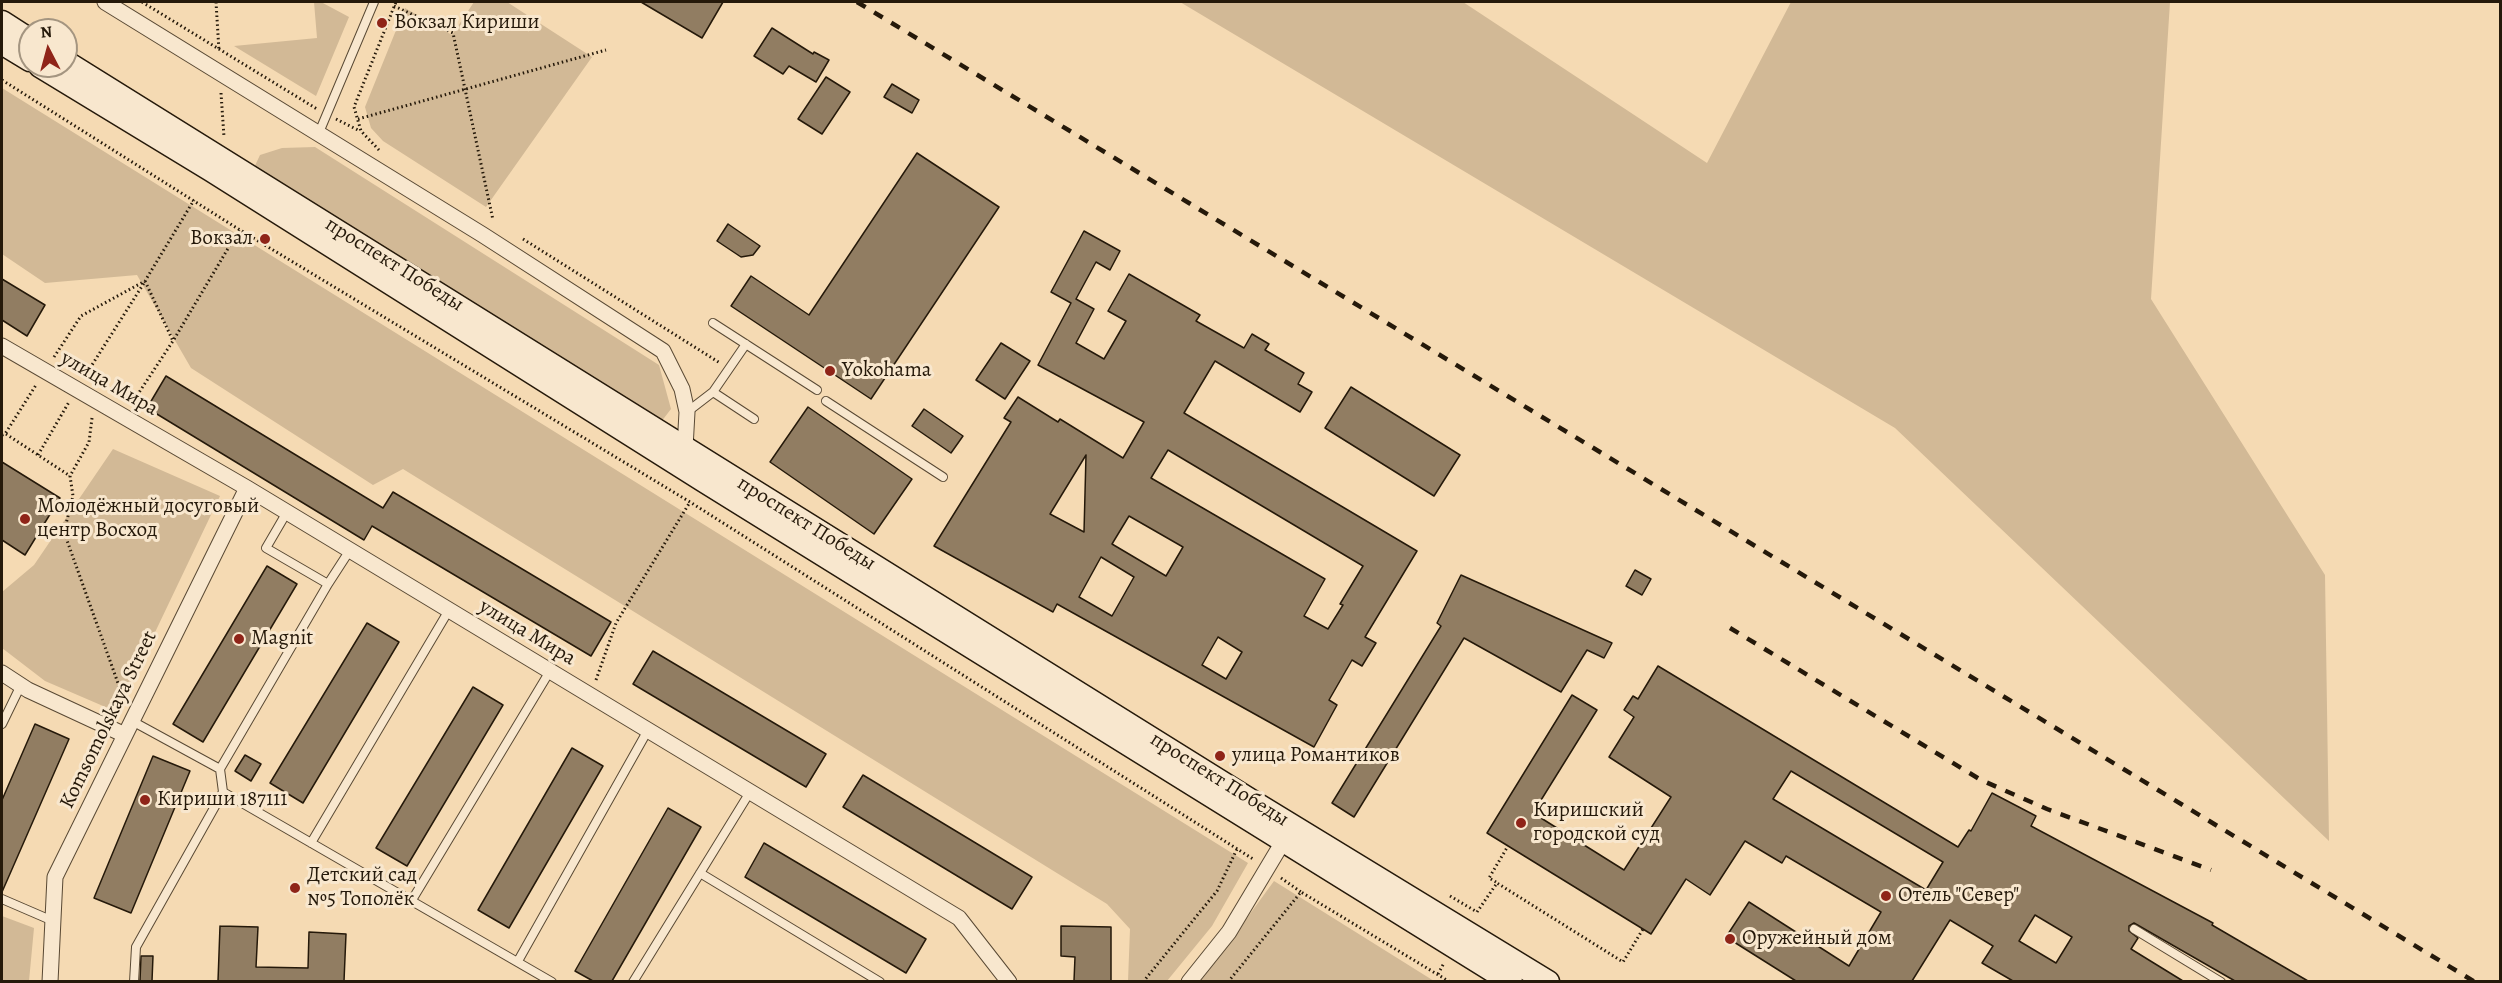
<!DOCTYPE html>
<meta charset="utf-8">
<style>
body{margin:0}
#map{position:relative;width:2502px;height:983px;overflow:hidden;background:#f5dab3;font-family:Alegreya,serif}
canvas{display:block}
.frame{position:absolute;inset:0;border:3px solid #25190a;pointer-events:none}
.north{position:absolute;left:18px;top:18px;width:60px;height:60px;box-sizing:border-box;background:#f8e7ce;border:2px solid #a49580;border-radius:50%;rotate:354deg;font-size:16px;font-weight:700;line-height:24px;text-align:center;color:#25190a}
.north::after{content:'';display:block;margin:auto;width:21px;height:27px;background:#8f2418;clip-path:polygon(50% 0,100% 100%,50% 72%,0 100%)}
</style>
<div id="map">
<canvas width="2502" height="983"></canvas>
<div class="frame"></div>
<div class="north">N</div>
</div>
<script>
const context = document.querySelector('canvas').getContext('2d');
context.lineJoin = 'round';
function fillPath(path, color) {
  context.fillStyle = color;
  context.fill(path, 'evenodd');
}
function poly(rows) {
  const path = new Path2D();
  for (const r of rows) {
    path.moveTo(r[0], r[1]);
    for (let i = 2; i < r.length; i += 2) path.lineTo(r[i], r[i + 1]);
  }
  return path;
}
function stroke(path, color, width, dash) {
  context.strokeStyle = color;
  context.lineWidth = width;
  context.lineCap = dash ? 'butt' : 'round';
  context.setLineDash(dash || []);
  context.stroke(path);
}
function write(font, color, halo, rows, align = 'center') {
  context.font = font + ' Alegreya,serif';
  context.lineWidth = 6;
  context.setLineDash([]);
  context.textBaseline = 'middle';
  context.strokeStyle = halo;
  context.fillStyle = color;
  for (const [text, x, y, turn = 0] of rows) {
    context.save();
    context.translate(x, y);
    context.rotate((+turn || 0) * Math.PI / 180);
    context.textAlign = isNaN(turn) ? turn : align;
    if (halo) context.strokeText(text, 0, 0);
    context.fillText(text, 0, 0);
    context.restore();
  }
}
const green = poly([
 [314,2,321,2,349,17,316,96,234,46,317,38],
 [474,2,507,2,592,57,486,207,383,141,371,128,365,107,405,8,452,35],
 [1180,2,1463,2,1707,163,1791,2,2170,2,2151,299,2325,575,2329,841,1895,428],
 [2,88,1248,863,1212,926,1167,981,1128,981,1130,929,1107,904,403,469,373,485,191,368,137,275,45,283,2,254],
 [315,147,659,365,671,409,661,422,253,170,260,155,282,148],
 [113,449,220,496,117,712,45,681,2,648,2,592,34,565],
 [1274,881,1434,981,1201,981],
 [2,916,34,928,29,981,2,981]
]);
const building = poly([
 [641,2,723,2,702,38,641,2],
 [772,28,813,54,814,52,829,60,816,82,789,66,783,74,754,56,772,28],
 [826,77,850,92,822,134,798,119,826,77],
 [892,84,919,100,912,113,884,97,892,84],
 [917,153,999,207,871,399,731,306,751,276,809,315,917,153],
 [728,224,760,246,753,255,741,257,717,241,728,224],
 [1084,231,1120,251,1110,270,1096,262,1076,299,1094,309,1076,343,1104,359,1126,321,1108,311,1129,274,1200,315,1196,321,1244,348,1252,334,1269,344,1265,350,1304,373,1298,384,1312,392,1300,412,1215,361,1184,413,1417,551,1365,637,1376,643,1362,666,1352,660,1329,700,1337,705,1314,747,1057,604,1053,612,934,546,1011,422,1004,418,1018,397,1058,422,1060,419,1123,458,1144,422,1038,365,1071,303,1051,292,1084,231],
 [1168,450,1363,566,1340,604,1343,605,1328,629,1304,616,1325,579,1151,478,1168,450],
 [1086,455,1084,532,1050,514,1086,455],
 [1129,516,1183,547,1166,576,1112,544,1129,516],
 [1101,557,1134,577,1112,616,1079,597,1101,557],
 [1218,637,1242,652,1226,679,1202,665,1218,637],
 [2,279,45,305,27,336,2,320,2,279],
 [1001,343,1030,361,1005,399,976,380,1001,343],
 [166,376,383,508,393,492,611,622,591,656,372,526,364,540,147,408,166,376],
 [1351,387,1460,455,1434,496,1325,428,1351,387],
 [808,407,912,479,874,534,770,462,808,407],
 [924,409,963,436,951,453,912,426,924,409],
 [2,462,60,498,25,555,2,540,2,462],
 [267,566,297,584,203,742,173,724,267,566],
 [1635,570,1651,579,1642,595,1626,586,1635,570],
 [1461,575,1612,643,1604,658,1587,650,1561,692,1464,638,1354,817,1332,803,1441,626,1437,623,1461,575],
 [367,623,399,642,303,803,270,783,367,623],
 [653,651,826,754,806,787,633,684,653,651],
 [1658,666,1958,847,1969,830,1971,831,1992,793,2036,816,2031,826,2213,923,2212,925,2308,981,2235,981,2134,923,2129,926,2129,931,2138,938,2131,949,2183,981,2013,981,1982,963,1993,946,1950,920,1912,981,1796,981,1726,937,1749,902,1849,966,1881,912,1786,856,1782,863,1745,841,1710,895,1686,879,1651,934,1487,833,1572,695,1597,710,1533,813,1624,870,1671,797,1609,757,1634,717,1624,710,1633,696,1638,699,1658,666],
 [1791,771,1943,862,1926,890,1773,799,1791,771],
 [2035,915,2072,937,2056,963,2019,941,2035,915],
 [473,687,503,705,407,866,376,848,473,687],
 [35,724,69,739,2,892,2,800,35,724],
 [572,748,603,766,509,928,478,910,572,748],
 [245,755,261,764,251,781,235,771,245,755],
 [153,756,190,771,131,913,94,898,153,756],
 [863,775,1032,877,1012,909,843,807,863,775],
 [668,808,701,827,612,981,593,981,575,971,668,808],
 [764,843,926,939,906,973,745,877,764,843],
 [220,926,258,927,256,967,308,968,309,932,346,934,344,981,218,981,220,926],
 [1061,926,1111,927,1111,981,1074,981,1075,957,1061,956,1061,926],
 [141,956,153,956,152,981,140,981,141,956]
]);
const path = poly([
 [142,2,317,109],
 [216,2,219,51],
 [394,6,453,33,493,220],
 [2,80,240,230,690,502,1253,859],
 [221,93,224,137],
 [336,119,360,131],
 [358,119,606,50],
 [379,150,361,131,354,107,396,2],
 [523,239,720,363],
 [145,281,173,341],
 [54,357,81,316,145,281,194,200],
 [85,376,144,283],
 [132,403,173,341,239,230],
 [92,418,89,442,70,476,73,496,64,532,124,700],
 [6,434,70,476],
 [2,435,5,434,36,385],
 [38,455,69,402],
 [596,680,616,623,690,502],
 [1281,878,1301,892],
 [1496,882,1489,878,1508,846],
 [1450,896,1477,912],
 [1477,912,1497,883,1623,962,1643,929],
 [1438,974,1444,963],
 [1143,982,1217,891,1237,849],
 [1228,982,1301,892,1450,982]
]);
const lane = poly([
 [318,135,374,2],
 [713,323,817,390],
 [713,392,754,419],
 [826,401,943,477],
 [687,412,713,392,746,344],
 [328,584,350,550],
 [132,721,220,769,223,792,136,947,134,982],
 [2,724,21,685],
 [220,769,328,584,266,548,287,512],
 [223,792,552,982],
 [311,843,449,610],
 [700,873,880,982],
 [2,899,53,921],
 [412,900,550,671],
 [2134,929,2221,982],
 [518,961,648,730],
 [633,982,750,792]
]);
const street = poly([
 [105,2,483,235,663,351,682,389,687,412,685,448],
 [2,346,247,488,959,918,1009,982],
 [2,673,28,690,125,735],
 [50,982,55,877,247,488],
 [1189,982,1229,932,1287,835]
]);
const secondary = poly([
 [2,22,30,40],
 [2,43,30,60],
 [66,62,1255,803,1548,982],
 [40,66,211,170,704,481,1511,982]
]);
const rail = poly([
 [857,2,2475,982],
 [1730,628,1981,780,2047,809,2211,870]
]);
const markers = [
 [382,23,6,"#8f2418"],
 [265,239,6,"#8f2418"],
 [830,371,6,"#8f2418"],
 [25,519,6,"#8f2418"],
 [239,639,6,"#8f2418"],
 [1220,756,6,"#8f2418"],
 [145,800,6,"#8f2418"],
 [1521,823,6,"#8f2418"],
 [295,888,6,"#8f2418"],
 [1886,896,6,"#8f2418"],
 [1730,939,6,"#8f2418"]
];
const poiNames = [
 ["Вокзал Кириши",394,23],
 ["Вокзал",253,239,"right"],
 ["Yokohama",842,371],
 ["Молодёжный досуговый",37,507],
 ["центр Восход",37,531],
 ["Magnit",251,639],
 ["улица Романтиков",1232,756],
 ["Кириши 187111",157,800],
 ["Киришский",1533,811],
 ["городской суд",1533,835],
 ["Детский сад",307,876],
 ["№5 Тополёк",307,900],
 ["Отель \"Север\"",1898,896],
 ["Оружейный дом",1742,939]
];
const streetNames = [
 ["проспект Победы",394,265,32],
 ["улица Мира",109,384,30],
 ["проспект Победы",806,524,32],
 ["улица Мира",527,633,31],
 ["Komsomolskaya Street",109,720,-64],
 ["проспект Победы",1219,780,32]
];
fillPath(green, '#d2b996');
fillPath(building, '#917d62');
stroke(building, '#25190a', 1.5);
stroke(lane, '#594934', 10);
stroke(street, '#594934', 17);
stroke(secondary, '#25190a', 25);
stroke(path, '#25190a', 3, [1.5, 3]);
stroke(lane, '#f8e7ce', 8);
stroke(street, '#f8e7ce', 15);
stroke(secondary, '#f8e7ce', 22);
stroke(rail, '#25190a', 4.5, [10, 10]);
for (const [x, y, r, color] of markers) {
  const dot = new Path2D();
  dot.arc(x, y, r, 0, 2 * Math.PI);
  context.fillStyle = color;
  context.fill(dot);
  stroke(dot, '#f8e7ce', 2);
}
write('21px', '#25190a', '#f8e7ce', poiNames, 'left');
write('21px', '#25190a', '#f8e7ce', streetNames);
</script>
